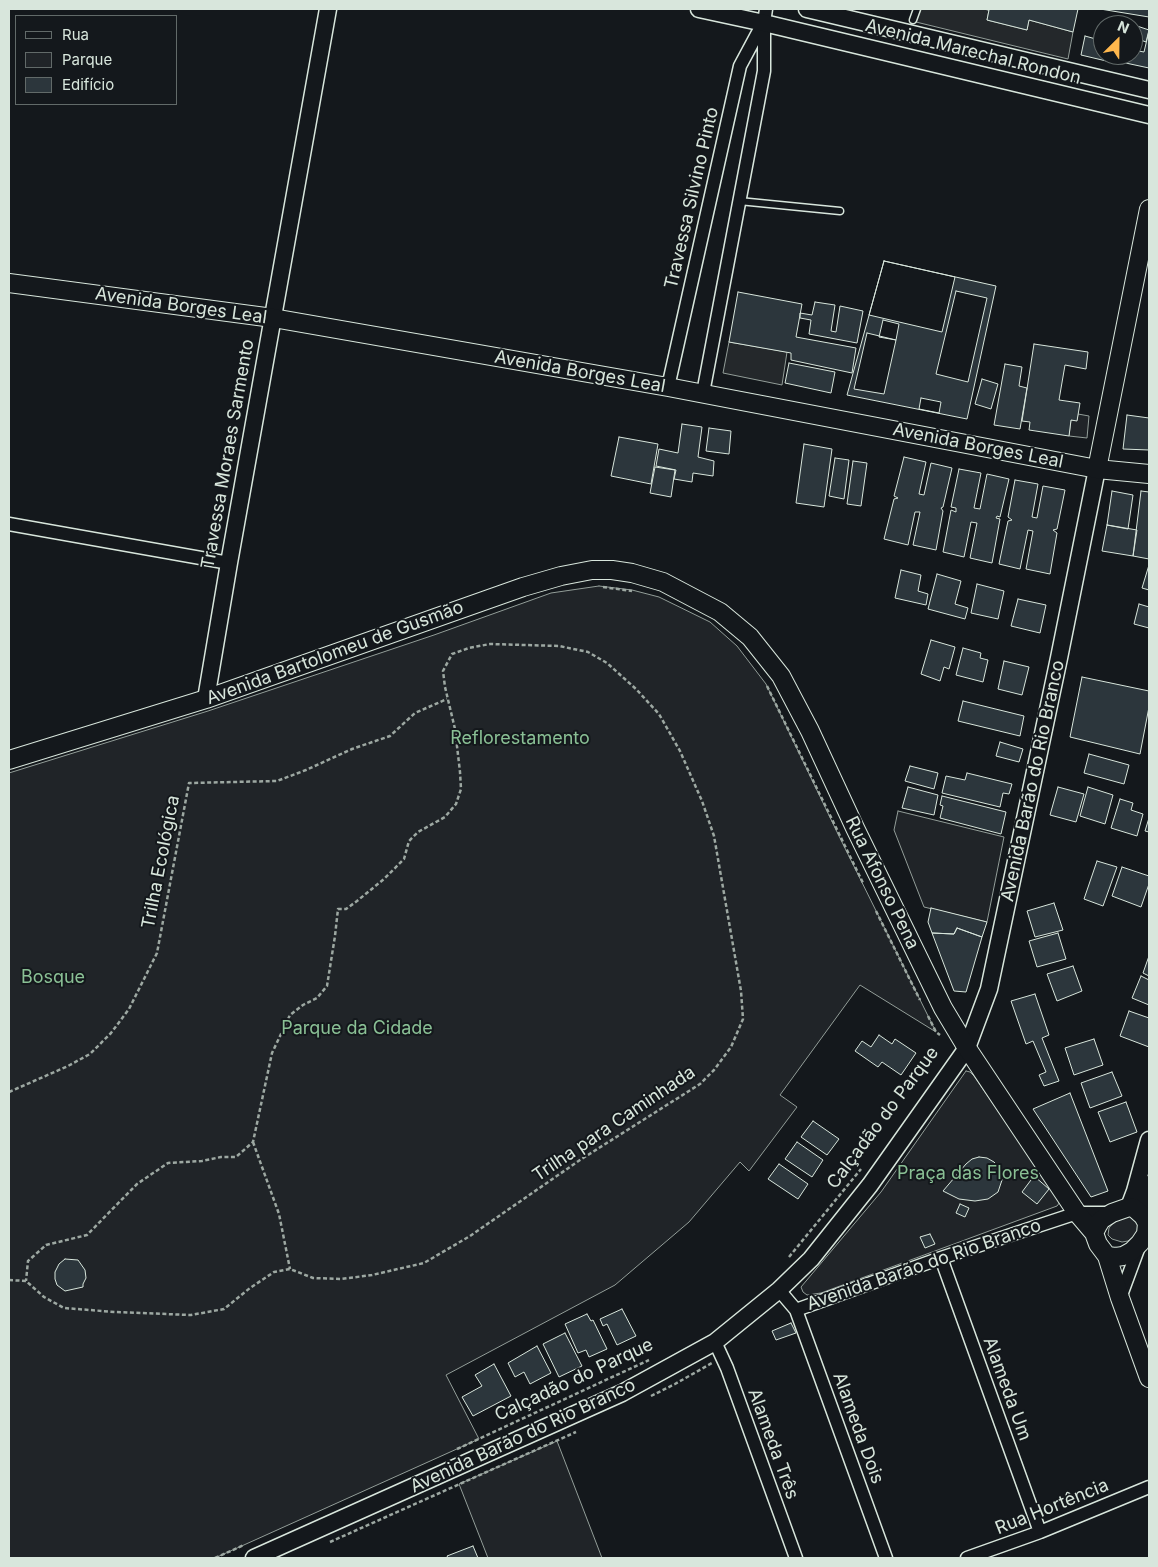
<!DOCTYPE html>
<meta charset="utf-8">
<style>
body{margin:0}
#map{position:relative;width:1158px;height:1567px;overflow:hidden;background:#14181c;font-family:Inter,sans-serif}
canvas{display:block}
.frame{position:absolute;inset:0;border:10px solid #d8e6dc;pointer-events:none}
.legend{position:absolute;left:15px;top:15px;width:162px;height:90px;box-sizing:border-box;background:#14181c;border:1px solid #626a69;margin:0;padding:6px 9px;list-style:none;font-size:15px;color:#d8e6dc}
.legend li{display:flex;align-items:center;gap:10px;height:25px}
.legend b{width:25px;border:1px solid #626a69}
.north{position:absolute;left:1093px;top:15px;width:50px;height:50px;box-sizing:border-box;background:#14181c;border:1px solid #626a69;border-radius:50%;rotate:23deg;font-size:14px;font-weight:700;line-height:20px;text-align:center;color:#d8e6dc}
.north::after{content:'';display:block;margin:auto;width:18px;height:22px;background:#ffb74d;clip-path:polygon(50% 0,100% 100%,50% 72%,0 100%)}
</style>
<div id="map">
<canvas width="1158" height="1567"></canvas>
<div class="frame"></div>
<ul class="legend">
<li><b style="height:6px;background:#14181c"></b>Rua</li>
<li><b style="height:14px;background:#202428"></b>Parque</li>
<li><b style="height:14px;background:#2c363c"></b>Edifício</li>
</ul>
<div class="north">N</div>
</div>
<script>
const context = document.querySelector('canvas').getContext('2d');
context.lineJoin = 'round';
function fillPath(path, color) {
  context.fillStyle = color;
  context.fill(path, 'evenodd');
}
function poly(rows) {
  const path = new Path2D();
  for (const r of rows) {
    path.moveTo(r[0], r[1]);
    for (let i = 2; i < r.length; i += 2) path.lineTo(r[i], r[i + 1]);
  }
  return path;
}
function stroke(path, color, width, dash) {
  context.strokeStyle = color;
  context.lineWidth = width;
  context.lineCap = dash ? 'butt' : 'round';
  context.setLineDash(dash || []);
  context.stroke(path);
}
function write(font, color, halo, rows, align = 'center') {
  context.font = font + ' Inter,sans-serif';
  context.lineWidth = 4;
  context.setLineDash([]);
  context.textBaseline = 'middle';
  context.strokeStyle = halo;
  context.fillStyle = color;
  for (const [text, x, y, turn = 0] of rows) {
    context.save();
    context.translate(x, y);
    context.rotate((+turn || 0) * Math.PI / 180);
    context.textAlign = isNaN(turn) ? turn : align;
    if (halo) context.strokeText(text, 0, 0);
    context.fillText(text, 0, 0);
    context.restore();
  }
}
const green = poly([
 [1078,414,1089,416,1087,438,1069,436,1071,420,1077,420,1078,414],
 [599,586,632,590,659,597,710,622,737,646,766,684,838,834,936,1032,860,985,780,1095,797,1107,749,1171,740,1162,689,1222,615,1285,446,1375,479,1439,215,1558,9,1558,9,773,208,711,434,635,551,593,599,586],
 [898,811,1004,837,987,922,924,907,894,830,898,811],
 [966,1071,970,1072,974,1076,1060,1202,1057,1206,821,1293,807,1295,803,1292,801,1287,881,1192,966,1071],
 [1128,1215,1142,1216,1137,1234,1128,1241,1122,1242,1112,1239,1108,1235,1109,1228,1115,1221,1128,1215],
 [557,1441,602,1558,488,1558,459,1484,557,1441]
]);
const parking = poly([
 [919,9,983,9,989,10,987,20,1027,30,1029,20,1073,32,1068,59,916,22,919,9],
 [729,342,787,352,782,385,723,373,729,342]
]);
const building = poly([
 [983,9,1078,9,1073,32,1029,20,1027,30,987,20,989,10,983,9],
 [1100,9,1149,9,1149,17,1100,9],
 [1122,21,1149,30,1146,42,1133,37,1133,25,1114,25,1115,22,1122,21],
 [1149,31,1149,68,1121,62,1122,55,1133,55,1133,50,1144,52,1149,31],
 [1085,36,1103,41,1103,55,1120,55,1119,64,1081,55,1085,36],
 [884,261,955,277,942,332,869,315,884,261],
 [884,261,996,286,967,419,847,395,884,261],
 [956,291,987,298,968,382,936,374,956,291],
 [738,292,802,304,796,337,856,348,852,373,791,360,791,353,729,342,738,292],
 [815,302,835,305,831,331,836,332,840,306,863,311,857,343,809,334,811,320,800,318,800,313,812,315,815,302],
 [883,320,899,324,896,340,879,337,883,320],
 [867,333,896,340,884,394,854,389,867,333],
 [1034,344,1088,352,1086,369,1065,365,1059,400,1080,403,1077,421,1071,420,1069,436,1029,430,1030,422,1022,421,1034,344],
 [789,363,835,372,831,393,785,383,789,363],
 [1005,364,1022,367,1019,386,1027,388,1020,429,994,425,1005,364],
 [982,379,998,384,991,409,975,404,982,379],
 [921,398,941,402,939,413,919,409,921,398],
 [1127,415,1149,418,1149,450,1123,449,1127,415],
 [682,424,702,427,698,457,714,461,713,476,693,473,692,482,674,479,676,470,656,466,659,449,678,453,682,424],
 [709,428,731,431,729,454,706,451,709,428],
 [619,437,658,444,651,484,611,476,619,437],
 [804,444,832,449,824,507,796,503,804,444],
 [904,457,926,462,919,494,924,495,931,463,952,468,943,507,941,508,943,511,936,550,913,545,920,512,915,512,908,545,884,539,894,499,898,498,894,496,904,457],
 [835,458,849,460,844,499,829,496,835,458],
 [853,461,867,463,861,506,847,504,853,461],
 [655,467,675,470,671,497,650,493,655,467],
 [959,469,981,473,974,508,980,509,987,474,1009,479,1000,517,997,516,996,518,1000,519,992,563,970,558,977,523,971,522,964,557,943,552,951,510,956,512,956,508,951,507,959,469],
 [1015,480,1038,484,1032,517,1037,518,1043,486,1065,490,1057,529,1053,530,1057,533,1050,574,1026,569,1033,531,1028,530,1020,569,999,564,1008,521,1012,520,1008,517,1015,480],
 [1112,491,1133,495,1128,529,1107,525,1112,491],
 [1141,491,1149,492,1149,559,1133,556,1141,491],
 [1107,525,1137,530,1133,556,1102,551,1107,525],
 [1149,565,1149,590,1142,588,1149,565],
 [901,570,921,575,918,591,928,594,926,605,895,598,901,570],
 [937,574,961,581,955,604,968,608,965,619,928,609,937,574],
 [977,584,1004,591,998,619,971,613,977,584],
 [1018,599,1046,605,1040,633,1011,626,1018,599],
 [1139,604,1149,607,1149,628,1134,624,1139,604],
 [931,640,955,647,949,669,944,667,940,681,921,674,931,640],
 [963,648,981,653,980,658,988,660,983,682,956,675,963,648],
 [1004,661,1029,667,1022,695,998,689,1004,661],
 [1082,677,1149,691,1149,707,1140,754,1070,737,1082,677],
 [963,701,1024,716,1020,736,958,721,963,701],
 [1000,742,1023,749,1019,762,996,756,1000,742],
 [1089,754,1129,765,1124,784,1084,773,1089,754],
 [910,766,938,773,934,789,905,781,910,766],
 [967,773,1012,784,1009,794,1003,793,1000,807,942,793,946,776,965,780,967,773],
 [908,787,938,795,934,815,902,808,908,787],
 [1058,787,1084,794,1076,822,1050,815,1058,787],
 [1088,787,1113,795,1105,824,1080,816,1088,787],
 [942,796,1006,812,1001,834,940,818,943,806,940,805,942,796],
 [1120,799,1133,803,1131,810,1143,814,1137,836,1111,828,1120,799],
 [1149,818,1149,832,1145,831,1149,818],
 [1097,861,1117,867,1103,906,1084,899,1097,861],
 [1122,867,1149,876,1149,884,1141,907,1112,896,1122,867],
 [1054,903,1063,930,1035,937,1027,911,1054,903],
 [931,908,987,922,982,937,957,928,954,934,932,933,928,922,931,908],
 [957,928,982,937,966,992,954,991,932,933,954,934,957,928],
 [1058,933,1066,959,1037,967,1029,941,1058,933],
 [1149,956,1149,976,1143,973,1149,956],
 [1073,966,1082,991,1057,1001,1047,974,1073,966],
 [1141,976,1149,980,1149,1005,1132,998,1141,976],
 [1035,994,1049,1035,1042,1038,1059,1081,1044,1086,1039,1075,1046,1072,1033,1041,1026,1044,1011,1001,1035,994],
 [1129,1011,1149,1018,1149,1047,1120,1036,1129,1011],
 [879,1035,892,1044,895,1039,916,1053,901,1075,882,1062,878,1067,855,1051,862,1041,871,1047,879,1035],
 [1094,1039,1103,1065,1074,1075,1065,1048,1094,1039],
 [1112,1072,1122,1096,1090,1108,1081,1083,1112,1072],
 [1070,1093,1108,1191,1091,1197,1033,1109,1070,1093],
 [1126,1102,1137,1132,1110,1142,1098,1112,1126,1102],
 [813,1121,839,1139,827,1155,801,1137,813,1121],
 [797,1142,823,1160,812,1177,785,1159,797,1142],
 [979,1157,987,1158,994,1162,999,1167,1002,1180,998,1192,988,1199,975,1201,959,1199,943,1191,966,1164,972,1159,979,1157],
 [779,1164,808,1184,798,1199,768,1179,779,1164],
 [1034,1176,1049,1189,1037,1204,1022,1192,1034,1176],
 [960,1204,969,1208,965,1217,956,1213,960,1204],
 [930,1234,935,1244,925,1248,920,1237,930,1234],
 [65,1259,78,1260,85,1270,86,1278,83,1284,83,1287,65,1291,57,1285,55,1279,55,1272,59,1264,65,1259],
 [622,1309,636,1336,617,1345,607,1324,603,1326,600,1319,622,1309],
 [587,1314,591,1321,593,1320,607,1349,589,1357,586,1350,578,1353,565,1324,587,1314],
 [791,1323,796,1333,776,1340,772,1331,791,1323],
 [565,1333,582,1366,559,1377,543,1344,565,1333],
 [537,1346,551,1373,530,1384,524,1372,515,1377,508,1363,537,1346],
 [494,1364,511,1396,473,1416,462,1397,482,1386,475,1375,494,1364],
 [473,1546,478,1558,448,1558,447,1556,473,1546]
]);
const path = poly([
 [603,587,632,591],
 [767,686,863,883],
 [876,911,920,1000],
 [928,1016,936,1032,940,1035],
 [9,1092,68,1066,90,1054,111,1033,129,1009,157,953,189,783,277,781,306,770,352,749,390,736,415,713,447,699],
 [253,1142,279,1214,290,1269],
 [789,1257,861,1169],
 [9,1280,26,1281,44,1297,64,1308,115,1312,191,1315,224,1309,250,1288,274,1272,290,1269,313,1278,341,1279,372,1275,424,1263,470,1236,580,1160,700,1084,714,1070,731,1047,743,1019,741,991,714,836,702,801,680,751,659,714,636,689,607,663,588,652,559,646,490,644,469,648,452,654,443,671,445,687,455,729,460,772,461,789,456,804,445,817,418,832,409,841,404,859,384,879,357,901,346,909,338,909,335,936,327,986,317,998,303,1005,290,1015,272,1053,253,1142,236,1157,221,1157,202,1161,168,1163,137,1184,87,1235,46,1245,28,1261,26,1281],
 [651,1396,675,1384,712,1363],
 [457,1449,649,1360],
 [330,1542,576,1432],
 [215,1558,244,1545]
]);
const service = poly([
 [913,20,917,9],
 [739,201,840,211]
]);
const minor = poly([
 [668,387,740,66,762,25],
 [703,393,764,71,764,23,766,9],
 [9,524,229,563],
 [941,1258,1040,1532],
 [779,1290,796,1310,941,1258,1077,1213,1112,1213],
 [1120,1298,1140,1244],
 [796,1310,886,1558],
 [715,1342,727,1368,796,1558],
 [967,1558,1040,1532,1149,1487]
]);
const tertiary = poly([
 [699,9,764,23,1149,115],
 [807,9,1149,90],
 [206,699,229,563,328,9],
 [1129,1207,1135,1191,1149,1140],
 [1141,1214,1149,1184],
 [254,1558,622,1393,715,1342,779,1290,811,1259,870,1185,967,1048,989,989,1059,658,1097,469]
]);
const secondary = poly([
 [9,283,273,318,668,387,1097,469,1149,474],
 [1097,469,1149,209],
 [9,760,206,699,523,587,561,576,592,570,612,570,632,573,663,582,720,612,750,637,781,676,810,731,855,828,943,1008,967,1048,1077,1213,1094,1233],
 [1129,1207,1134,1208,1143,1216,1147,1223,1146,1234,1140,1243,1132,1251,1123,1256,1116,1257,1107,1256,1098,1244,1094,1233,1098,1225,1101,1220,1112,1213,1129,1207],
 [1107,1256,1120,1298,1149,1378]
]);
const streetNames = [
 ["Avenida Marechal Rondon",973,52,14],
 ["Travessa Silvino Pinto",692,198,-77],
 ["Avenida Borges Leal",181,306,8],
 ["Avenida Borges Leal",580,372,10],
 ["Avenida Borges Leal",978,446,11],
 ["Travessa Moraes Sarmento",228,454,-80],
 ["Avenida Bartolomeu de Gusmão",335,653,-20],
 ["Avenida Barão do Rio Branco",1033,781,-78],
 ["Trilha Ecológica",161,862,-79],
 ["Rua Afonso Pena",882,883,64],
 ["Calçadão do Parque",883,1118,-53],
 ["Trilha para Caminhada",614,1124,-34],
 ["Avenida Barão do Rio Branco",924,1265,-19],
 ["Calçadão do Parque",574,1380,-25],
 ["Alameda Um",1007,1389,70],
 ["Alameda Dois",858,1428,70],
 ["Avenida Barão do Rio Branco",523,1436,-25],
 ["Alameda Três",773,1444,70],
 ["Rua Hortência",1052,1507,-22]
];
const parkNames = [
 ["Reflorestamento",520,739],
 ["Bosque",53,978],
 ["Parque da Cidade",357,1029],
 ["Praça das Flores",968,1174]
];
fillPath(green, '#202428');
stroke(green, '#939e99', 1);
fillPath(parking, '#24282b');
stroke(parking, '#939e99', 1);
fillPath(building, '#2c363c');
stroke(building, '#d8e6dc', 1);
stroke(service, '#d8e6dc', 9);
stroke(minor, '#d8e6dc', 15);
stroke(tertiary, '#d8e6dc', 19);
stroke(secondary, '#d8e6dc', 20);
stroke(path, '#9da8a2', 2.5, [4, 2.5]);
stroke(service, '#14181c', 6);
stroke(minor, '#14181c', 12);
stroke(tertiary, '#14181c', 16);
stroke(secondary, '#14181c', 18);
write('18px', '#d8e6dc', '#14181c', streetNames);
write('18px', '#8ac095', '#14181c', parkNames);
</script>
